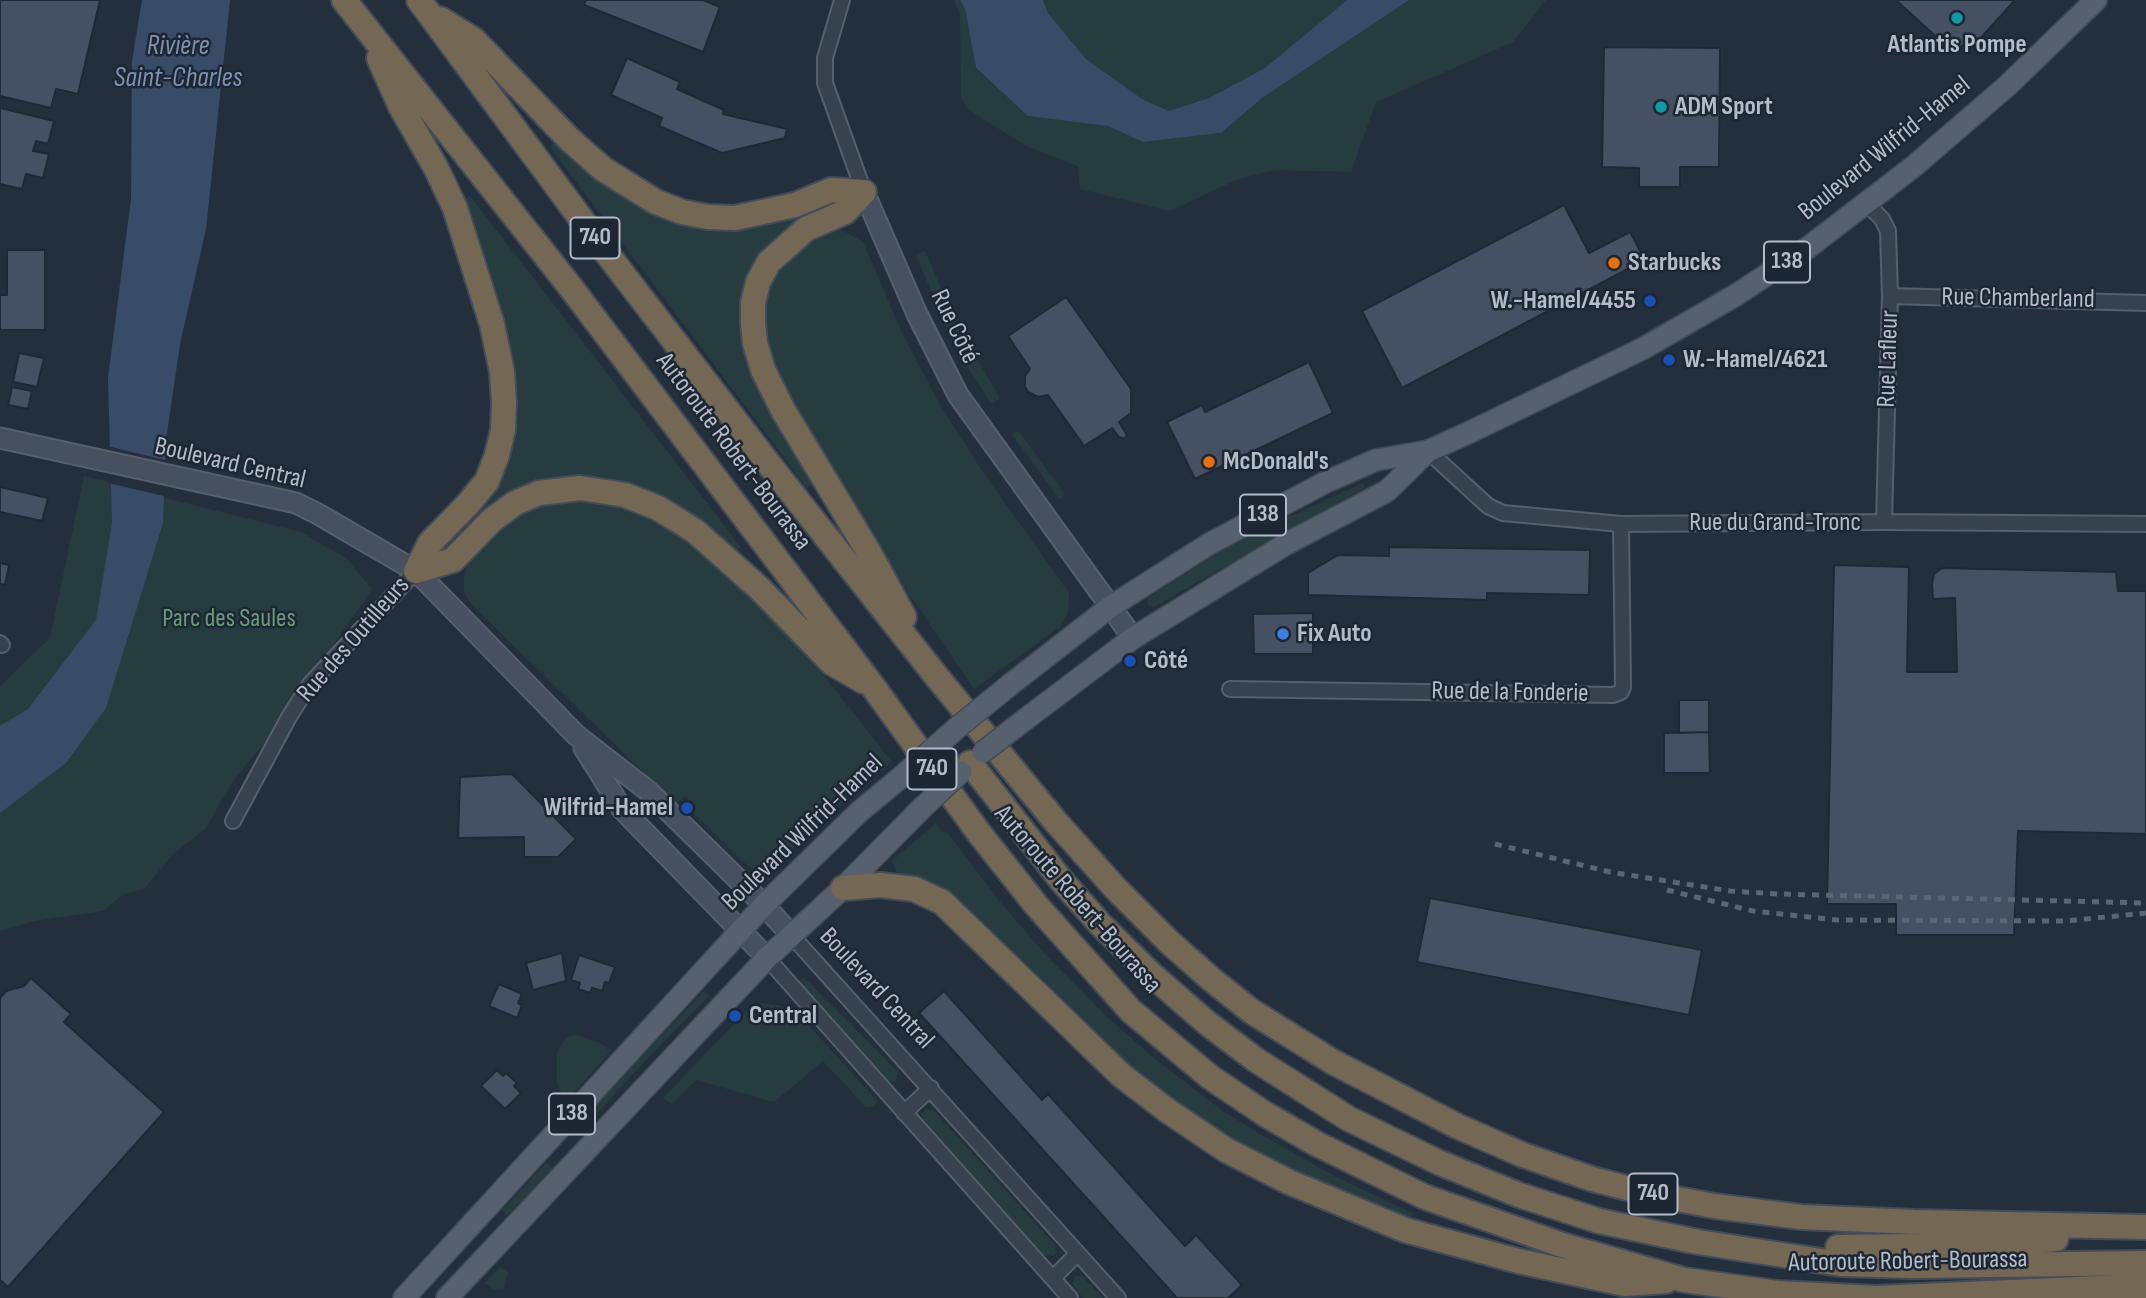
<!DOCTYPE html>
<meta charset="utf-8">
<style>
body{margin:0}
canvas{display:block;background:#242f3e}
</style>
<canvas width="2146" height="1298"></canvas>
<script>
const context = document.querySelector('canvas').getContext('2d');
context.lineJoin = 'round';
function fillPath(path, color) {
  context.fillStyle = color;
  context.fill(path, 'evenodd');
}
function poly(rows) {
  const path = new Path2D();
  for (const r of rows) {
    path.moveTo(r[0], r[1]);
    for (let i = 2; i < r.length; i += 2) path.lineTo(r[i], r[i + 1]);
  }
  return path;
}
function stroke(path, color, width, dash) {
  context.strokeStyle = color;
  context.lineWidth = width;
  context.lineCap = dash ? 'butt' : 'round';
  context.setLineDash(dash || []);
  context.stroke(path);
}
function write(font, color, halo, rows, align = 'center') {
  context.font = font + ' "Sofia Sans Condensed",sans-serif';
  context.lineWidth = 5;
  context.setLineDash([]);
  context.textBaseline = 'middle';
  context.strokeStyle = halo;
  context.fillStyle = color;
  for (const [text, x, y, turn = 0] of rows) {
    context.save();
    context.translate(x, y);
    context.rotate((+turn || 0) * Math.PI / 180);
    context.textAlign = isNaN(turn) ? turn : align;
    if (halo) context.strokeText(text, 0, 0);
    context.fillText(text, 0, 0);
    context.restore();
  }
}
const green = poly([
 [954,0,960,0,965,9,976,69,1028,116,1108,126,1144,142,1221,133,1262,98,1409,0,1546,0,1513,42,1376,102,1351,172,1274,170,1236,180,1170,211,1080,189,1078,166,1026,146,968,109,961,96,960,15],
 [1043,0,1347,0,1265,68,1209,98,1169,111,1142,99,1086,59,1048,13],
 [556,140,665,215,792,215,796,224,744,304,815,482,807,488,550,147],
 [470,196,741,547,733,554,629,488,488,513,482,506,499,480,507,463,516,408,515,371,497,297,463,201],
 [842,230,863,242,902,333,940,405,982,471,1069,593,1068,613,1060,627,974,689,890,566,784,391,759,327,765,298,774,276,789,256,820,233],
 [925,251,957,325,999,397,999,399,991,404,964,361,937,305,916,255],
 [1015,431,1020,433,1064,493,1062,499,1059,499,1012,434],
 [84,476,116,483,117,523,100,621,30,712,0,731,0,686,50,638],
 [1363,483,1365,487,1154,607,1148,605,1147,599,1150,597,1216,554,1265,528],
 [161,497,301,532,347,559,372,589,271,735,232,782,206,828,173,854,145,888,124,894,103,911,34,921,0,931,0,807],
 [556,499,610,500,654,519,694,545,787,629,892,762,817,823,780,863,766,870,755,870,742,861,693,812,697,808,685,796,676,804,471,604,464,592,464,579,467,564,483,543,512,517],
 [936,823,943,833,946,831,1001,903,1045,954,1106,1016,1155,1059,1223,1111,1260,1134,1340,1179,1413,1213,1409,1222,1304,1180,1189,1116,898,876,892,861],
 [804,977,896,1070,898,1074,895,1082,887,1081,798,982],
 [704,991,709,996,644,1062,596,1115,591,1110],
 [764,1003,781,1006,794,1014,797,1012,878,1102,871,1107,866,1107,823,1061,774,1102,696,1080,672,1104,663,1098,743,1015,753,1006],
 [577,1035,600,1043,611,1051,568,1099,561,1092,557,1083,557,1052,566,1037],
 [926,1109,933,1110,1055,1245,1056,1253,1054,1256,1044,1255,922,1119,921,1114],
 [546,1163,554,1170,507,1215,502,1210],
 [500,1267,509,1273,506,1278,504,1290,493,1289,485,1283],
 [1076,1276,1082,1276,1103,1298,1083,1298,1072,1284]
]);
const water = poly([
 [142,0,230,0,206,229,180,344,166,440,163,523,106,708,66,763,0,813,0,726,28,709,96,620,112,523,108,378,131,199,132,61],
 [960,0,1043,0,1048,13,1086,59,1142,99,1169,111,1209,98,1265,68,1347,0,1409,0,1262,98,1221,133,1143,142,1108,126,1028,116,976,68,965,9]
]);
const pier = poly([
 [107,446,169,461,168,497,108,483]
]);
const building = poly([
 [0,0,100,0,78,94,56,89,51,108,0,96,0,0],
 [586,0,703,0,720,7,703,52,584,5,586,0],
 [1898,0,2015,0,1978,41,1972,35,1955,54,1897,1,1898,0],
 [1604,47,1720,48,1719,167,1680,167,1680,187,1639,187,1639,168,1602,167,1604,47],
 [627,58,680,82,677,89,724,110,723,114,787,129,785,138,722,153,659,126,662,118,611,95,627,58],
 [0,108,54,121,48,144,36,141,33,151,49,154,43,178,26,174,22,189,0,184,0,108],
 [1564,205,1589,253,1630,232,1645,260,1402,388,1362,311,1564,205],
 [7,250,45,250,45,330,0,330,0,295,7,295,7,250],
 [1066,297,1131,389,1131,413,1119,422,1127,435,1124,439,1119,437,1112,428,1084,446,1048,395,1038,397,1028,392,1025,387,1025,376,1030,369,1008,336,1066,297],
 [19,353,44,358,37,387,13,382,19,353],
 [1309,362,1333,413,1195,479,1167,422,1202,405,1205,412,1309,362],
 [12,387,32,391,28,409,8,405,12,387],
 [0,487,48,498,42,521,0,512,0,487],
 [1389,547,1590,550,1589,595,1487,593,1487,600,1308,595,1308,573,1338,555,1389,556,1389,547],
 [0,563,9,565,5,585,0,584,0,563],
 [1834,565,1909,567,1907,672,1957,672,1955,598,1933,599,1932,584,1934,574,1942,568,2116,572,2118,591,2146,591,2146,834,2018,831,2014,935,1896,935,1896,904,1827,904,1834,565],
 [1313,613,1313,654,1254,654,1253,614,1313,613],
 [1679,700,1709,700,1709,732,1679,733,1679,700],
 [1709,732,1710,773,1664,773,1664,733,1709,732],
 [512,774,576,839,558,857,524,857,524,837,458,838,460,777,512,774],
 [1430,898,1702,950,1689,1015,1417,962,1430,898],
 [562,953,566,981,533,990,526,963,562,953],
 [579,955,615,967,609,983,605,982,602,991,592,988,590,993,578,989,580,983,571,980,579,955],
 [31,978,71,1014,64,1022,164,1112,8,1287,0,1280,0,998,6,991,24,986,31,978],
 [499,984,522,994,518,1003,522,1005,517,1018,489,1006,499,984],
 [944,991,1042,1100,1048,1094,1185,1246,1196,1235,1242,1285,1228,1298,1177,1298,919,1013,944,991],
 [497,1070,503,1076,506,1073,517,1083,514,1086,521,1093,505,1109,481,1086,497,1070]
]);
const street = poly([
 [842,0,825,58,825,83,864,192],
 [1866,203,1882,219,1888,231,1890,296,1884,522],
 [1890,296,2146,303],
 [1428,451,1488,506,1503,513,1621,524,1884,522,2146,524],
 [0,643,2,645],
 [1230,689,1613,695,1621,692,1623,687,1621,524],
 [233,821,289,717,310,684,416,571],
 [792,936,1118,1298],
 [767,958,1070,1298],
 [904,1113,931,1088],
 [1053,1278,1077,1254]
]);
const secondary = poly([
 [864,192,917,314,958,395,1133,638],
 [0,438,296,503,318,514,416,571,576,735,647,790,764,905,792,936],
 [584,748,622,809,767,958]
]);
const primary = poly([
 [1011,684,1110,607,1209,544,1326,482,1376,460,1428,451,1468,433,1642,349,1736,295,1806,249,1913,167,2007,86,2096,0],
 [1027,718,1133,638,1286,544,1387,491,1428,451],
 [933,749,958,727],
 [404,1298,764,905,859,812,900,778],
 [447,1298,767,958,843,888,923,807]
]);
const highway = poly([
 [344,0,572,289,874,688,979,833,1036,905,1131,1011,1210,1077,1265,1114,1317,1144,1425,1197,1562,1245,1684,1280,1777,1293,1877,1298,2146,1286],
 [419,0,599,243,768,463,937,677,1056,822,1117,890,1168,941,1211,979,1251,1011,1333,1062,1457,1126,1523,1155,1592,1179,1646,1193,1714,1206,1801,1217,1914,1222,2146,1227],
 [440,19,474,40,569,139,603,169,656,202,682,212,708,217,735,218,795,205,831,190,864,192],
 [379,58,401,107,436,168,455,208,492,324,502,372,504,402,503,430,497,455,487,481,468,504,430,543,416,571],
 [864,192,845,212,806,229,769,262,758,282,753,303,753,322,755,343,763,370,783,410,871,556,904,617],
 [416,571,453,560,492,520,515,503,539,493,580,488,625,495,658,508,695,531,759,588,832,663,863,681],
 [970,763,1061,880,1101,925,1152,975,1207,1023,1256,1060,1349,1119,1440,1163,1519,1195,1599,1221,1698,1242,1841,1264,1914,1266,2146,1263],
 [843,888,880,885,914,889,942,902,1121,1075,1168,1111,1226,1150,1289,1182,1405,1230,1518,1261,1625,1284,1666,1281],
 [1838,1247,1992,1245,2056,1239]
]);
const rail = poly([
 [1495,844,1610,872,1730,891,1779,894,2146,903],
 [1667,890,1753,911,1837,920,2066,921,2146,913]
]);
const primaryBridge = poly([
 [958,727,1011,684],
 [983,752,1027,718],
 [900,778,933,749],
 [923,807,961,772]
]);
const markers = [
 [1957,18,7,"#0f9aa8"],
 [1661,107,7,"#0f9aa8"],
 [1614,263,7,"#e8710a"],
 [1650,301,7,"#1a4fb4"],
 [1669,360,7,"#1a4fb4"],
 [1209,462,7,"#e8710a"],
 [1283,634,7,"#3f7fe0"],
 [1130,661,7,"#1a4fb4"],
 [687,808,7,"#1a4fb4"],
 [735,1016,7,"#1a4fb4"]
];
const shields = [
 [595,238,49],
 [1787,262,46],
 [1263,515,46],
 [932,769,49],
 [572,1114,46],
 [1653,1194,49]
];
const shieldNames = [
 ["740",595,238],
 ["138",1787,262],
 ["138",1263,515],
 ["740",932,769],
 ["138",572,1114],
 ["740",1653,1194]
];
const poiNames = [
 ["Atlantis Pompe",1957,45,"center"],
 ["ADM Sport",1675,107],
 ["Starbucks",1628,263],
 ["W.-Hamel/4455",1636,301,"right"],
 ["W.-Hamel/4621",1683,360],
 ["McDonald's",1223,462],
 ["Fix Auto",1297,634],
 ["Côté",1144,661],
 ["Wilfrid-Hamel",673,808,"right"],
 ["Central",749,1016]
];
const streetNames = [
 ["Boulevard Wilfrid-Hamel",1885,149,-39],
 ["Rue Chamberland",2018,299,1],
 ["Rue Côté",954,327,64],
 ["Rue Lafleur",1889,359,-88],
 ["Autoroute Robert-Bourassa",733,452,53],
 ["Boulevard Central",230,464,13],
 ["Rue du Grand-Tronc",1775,523],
 ["Rue des Outilleurs",354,640,-49],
 ["Rue de la Fonderie",1510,693,1],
 ["Boulevard Wilfrid-Hamel",803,833,-44],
 ["Autoroute Robert-Bourassa",1077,900,49],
 ["Boulevard Central",876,989,47],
 ["Autoroute Robert-Bourassa",1908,1262,-1]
];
const parkNames = [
 ["Parc des Saules",229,619]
];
const waterNames = [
 ["Rivière",178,47],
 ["Saint-Charles",178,79]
];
fillPath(green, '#263c3f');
fillPath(water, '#394c67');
fillPath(pier, '#242f3e');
fillPath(building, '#455162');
stroke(building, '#1f2835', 2);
stroke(street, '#565f6c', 18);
stroke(secondary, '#565f6c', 23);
stroke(primary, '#414a57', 24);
stroke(highway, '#434c59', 28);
stroke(street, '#38414e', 14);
stroke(secondary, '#465061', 19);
stroke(primary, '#56606e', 21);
stroke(highway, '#746855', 24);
stroke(rail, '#5a6575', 5, [7, 7]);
stroke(primaryBridge, '#414a57', 24, []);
stroke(primaryBridge, '#56606e', 21);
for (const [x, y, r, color] of markers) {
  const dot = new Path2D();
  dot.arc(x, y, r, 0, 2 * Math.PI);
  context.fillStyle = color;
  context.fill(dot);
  stroke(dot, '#1d2633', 2.5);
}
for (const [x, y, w] of shields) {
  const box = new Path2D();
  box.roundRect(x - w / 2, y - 20.5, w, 41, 5);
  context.fillStyle = '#1d2633';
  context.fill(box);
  stroke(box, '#b4bcc9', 2);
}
write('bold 24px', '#b4bcc9', null, shieldNames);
write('bold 26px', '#b4bcc9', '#1d2633', poiNames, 'left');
write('26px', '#b4bcc9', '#1d2633', streetNames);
write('26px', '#6b9a76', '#1d2633', parkNames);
write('italic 28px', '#7c92b1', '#1d2633', waterNames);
</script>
